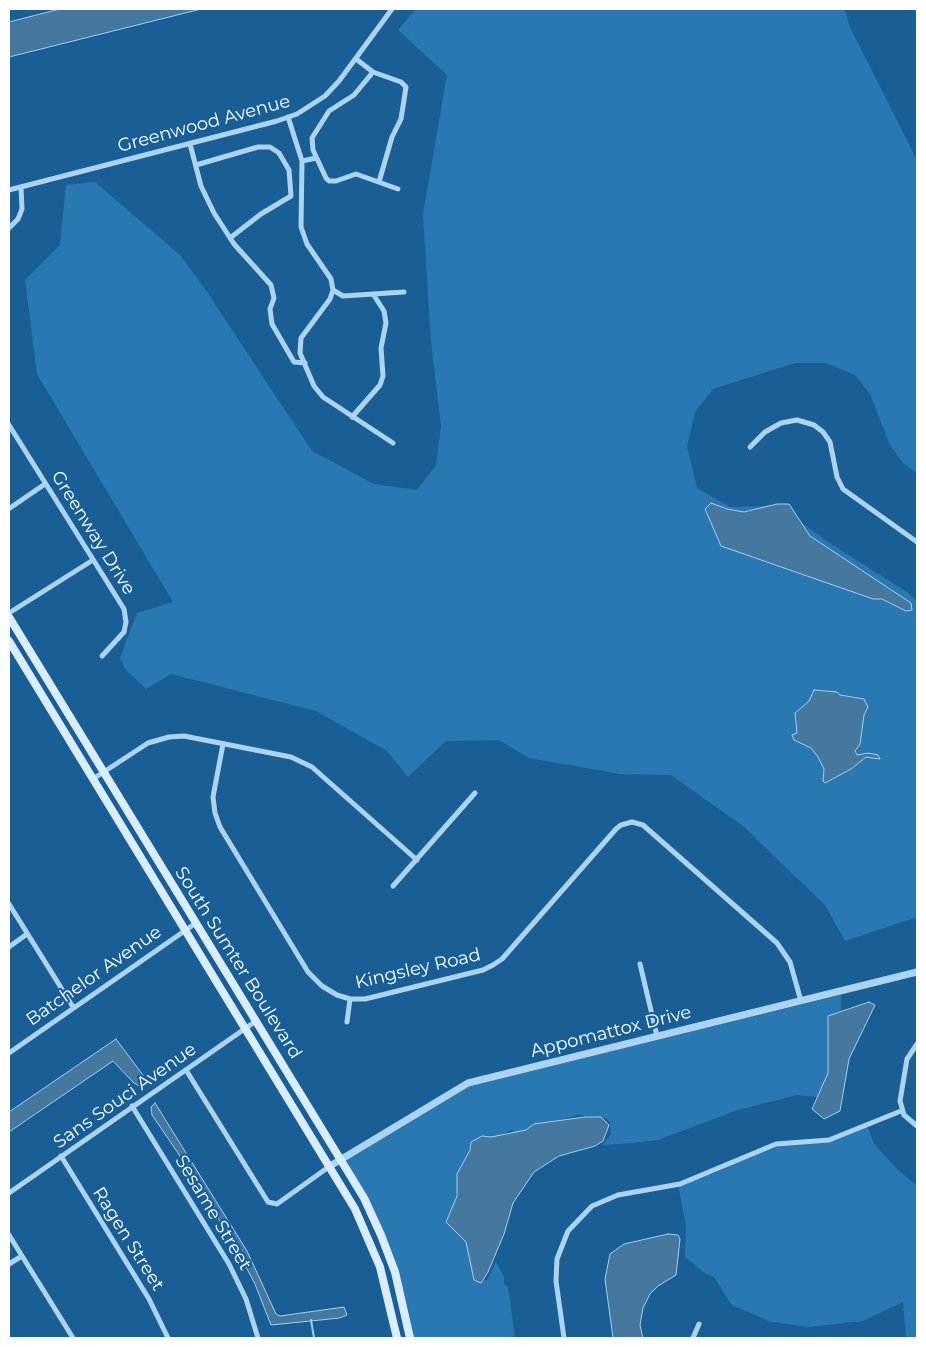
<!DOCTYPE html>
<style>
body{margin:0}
#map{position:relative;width:926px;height:1347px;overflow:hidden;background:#195f96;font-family:Montserrat,sans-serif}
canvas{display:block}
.frame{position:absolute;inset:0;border:10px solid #fff;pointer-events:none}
</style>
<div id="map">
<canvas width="926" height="1347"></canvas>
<div class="frame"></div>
</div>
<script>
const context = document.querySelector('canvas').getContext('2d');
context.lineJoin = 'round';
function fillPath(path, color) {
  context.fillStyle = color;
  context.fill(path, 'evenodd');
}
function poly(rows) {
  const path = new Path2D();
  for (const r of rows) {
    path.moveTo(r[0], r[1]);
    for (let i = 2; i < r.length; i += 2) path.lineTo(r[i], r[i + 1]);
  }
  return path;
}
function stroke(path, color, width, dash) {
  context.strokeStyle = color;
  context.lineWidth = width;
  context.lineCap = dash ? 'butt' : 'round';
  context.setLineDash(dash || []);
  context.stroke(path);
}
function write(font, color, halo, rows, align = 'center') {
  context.font = font + ' Montserrat,sans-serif';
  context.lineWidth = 4.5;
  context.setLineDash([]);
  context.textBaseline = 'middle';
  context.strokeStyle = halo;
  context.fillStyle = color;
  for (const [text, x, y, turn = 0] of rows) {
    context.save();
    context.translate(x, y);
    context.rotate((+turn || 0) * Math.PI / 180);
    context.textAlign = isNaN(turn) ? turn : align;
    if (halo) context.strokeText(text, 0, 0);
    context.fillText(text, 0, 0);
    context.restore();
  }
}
const green = poly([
 [416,9,844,9,851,29,917,160,917,473,903,463,890,445,870,394,855,375,826,363,795,363,713,389,695,412,687,446,697,488,730,507,761,506,783,509,831,544,907,592,917,601,917,917,845,941,825,905,743,826,671,775,620,774,529,758,499,740,446,741,408,777,387,751,316,711,171,674,146,689,126,670,120,658,137,613,173,602,37,374,25,280,60,245,66,185,95,182,180,255,207,292,312,451,374,484,417,490,436,465,441,426,431,342,423,214,447,75,398,30],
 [841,995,841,1012,828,1016,828,1074,817,1097,797,1095,738,1110,658,1140,633,1143,602,1145,611,1134,610,1123,606,1118,577,1115,550,1123,535,1124,521,1134,511,1130,495,1139,457,1192,450,1218,462,1232,480,1279,487,1280,496,1262,504,1277,504,1284,508,1287,515,1338,413,1338,408,1309,394,1259,345,1160,469,1086],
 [867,1125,874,1144,898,1170,917,1186,917,1338,906,1338,903,1302,863,1321,810,1327,771,1322,732,1305,714,1277,706,1274,685,1257,686,1226,678,1184,715,1173,741,1158,770,1147,822,1141]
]);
const water = poly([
 [60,9,201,9,9,57,9,22,60,9],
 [711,503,727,509,744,512,777,504,789,504,810,536,911,603,912,610,906,611,882,599,873,599,721,546,705,509,711,503],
 [814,690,837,692,840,695,864,699,868,707,864,715,860,744,855,751,857,755,868,753,878,755,880,759,866,757,851,769,825,783,823,781,824,769,818,757,811,748,794,740,792,735,797,733,795,713,809,701,814,690],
 [869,1002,875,1005,849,1059,840,1111,824,1119,812,1109,828,1073,828,1016,869,1002],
 [116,1039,145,1078,143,1088,134,1083,113,1061,9,1132,9,1112,116,1039],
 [155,1103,247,1251,276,1314,280,1316,344,1307,347,1315,340,1318,271,1325,255,1284,235,1246,178,1153,152,1115,151,1107,155,1103],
 [585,1117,601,1117,609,1125,603,1141,595,1146,559,1156,534,1172,513,1203,504,1234,488,1272,481,1283,474,1280,466,1242,446,1222,457,1196,457,1174,470,1150,471,1142,482,1136,491,1137,526,1130,534,1124,585,1117],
 [668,1234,678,1235,680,1239,676,1275,658,1286,650,1294,643,1308,640,1325,643,1338,613,1338,605,1279,610,1254,624,1244,668,1234]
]);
const stream = poly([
 [311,1320,314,1338]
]);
const minor = poly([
 [356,59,373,72,401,82,406,87,401,119,392,137,379,182],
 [373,72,354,95,329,111,312,138,313,150,326,178,329,181,336,181,356,174,398,189],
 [288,117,302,161,301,227,307,244,331,279,333,290,330,299,301,338,300,353,314,386,323,397,393,443],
 [190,144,201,186,214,213,234,244,271,285,274,298,270,309,272,324,294,362,305,363],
 [302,161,316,158],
 [196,165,258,147,270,147,279,153,289,170,291,196,261,214,230,238],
 [9,190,277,121,297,114,325,96,339,81,392,9],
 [9,228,18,219,22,209,21,187],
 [333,290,343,296,404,292],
 [352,417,380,385,383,376,381,348,386,323,384,311,373,294],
 [9,425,124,609,126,622,124,632,102,656],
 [750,447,765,432,781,423,797,420,814,425,823,432,830,442,837,477,843,489,917,542],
 [10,508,45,484],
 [9,613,93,560],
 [223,744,213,797,215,813,220,827,308,972,322,986,337,995,350,999,365,999,483,970,493,965,502,959,616,829,621,825,632,822,643,825,777,943,790,962,801,1001],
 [93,779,148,743,169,737,184,736,291,757,312,767,417,860],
 [393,886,475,793],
 [9,904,73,1007],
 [9,947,27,934],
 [640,964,657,1036],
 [347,1022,350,999],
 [917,1044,907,1059,900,1101,904,1115,917,1126],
 [9,1053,196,923],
 [186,1070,268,1202,277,1204,330,1166],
 [132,1106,229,1264,246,1299,258,1338],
 [61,1156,149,1299,168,1338],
 [9,1193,256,1021],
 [9,1235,73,1338],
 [9,1264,22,1256],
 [564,1338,556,1281,557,1259,568,1231,592,1206,618,1195,680,1184,776,1144,829,1140,901,1111],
 [693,1338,699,1324]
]);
const tertiary = poly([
 [330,1166,468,1083,917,972]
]);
const secondary = poly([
 [9,617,364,1198,381,1235,395,1272,410,1338],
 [9,641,355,1209,380,1267,397,1338]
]);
const streetNames = [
 ["Greenwood Avenue",204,124,-15],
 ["Greenway Drive",93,533,58],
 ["South Sumter Boulevard",238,963,58],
 ["Kingsley Road",418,969,-13],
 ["Batchelor Avenue",94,976,-35],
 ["Appomattox Drive",611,1032,-14],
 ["Sans Souci Avenue",125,1096,-35],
 ["Sesame Street",213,1213,59],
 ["Ragen Street",128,1239,58]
];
fillPath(green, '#2978b2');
fillPath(water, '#46779e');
stroke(water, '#9fd0f2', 1);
stroke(stream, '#9fd0f2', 2);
stroke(minor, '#acd3f0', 5);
stroke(tertiary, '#acd3f0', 7);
stroke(secondary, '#daedfb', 8);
write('18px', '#fff', '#195f96', streetNames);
</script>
